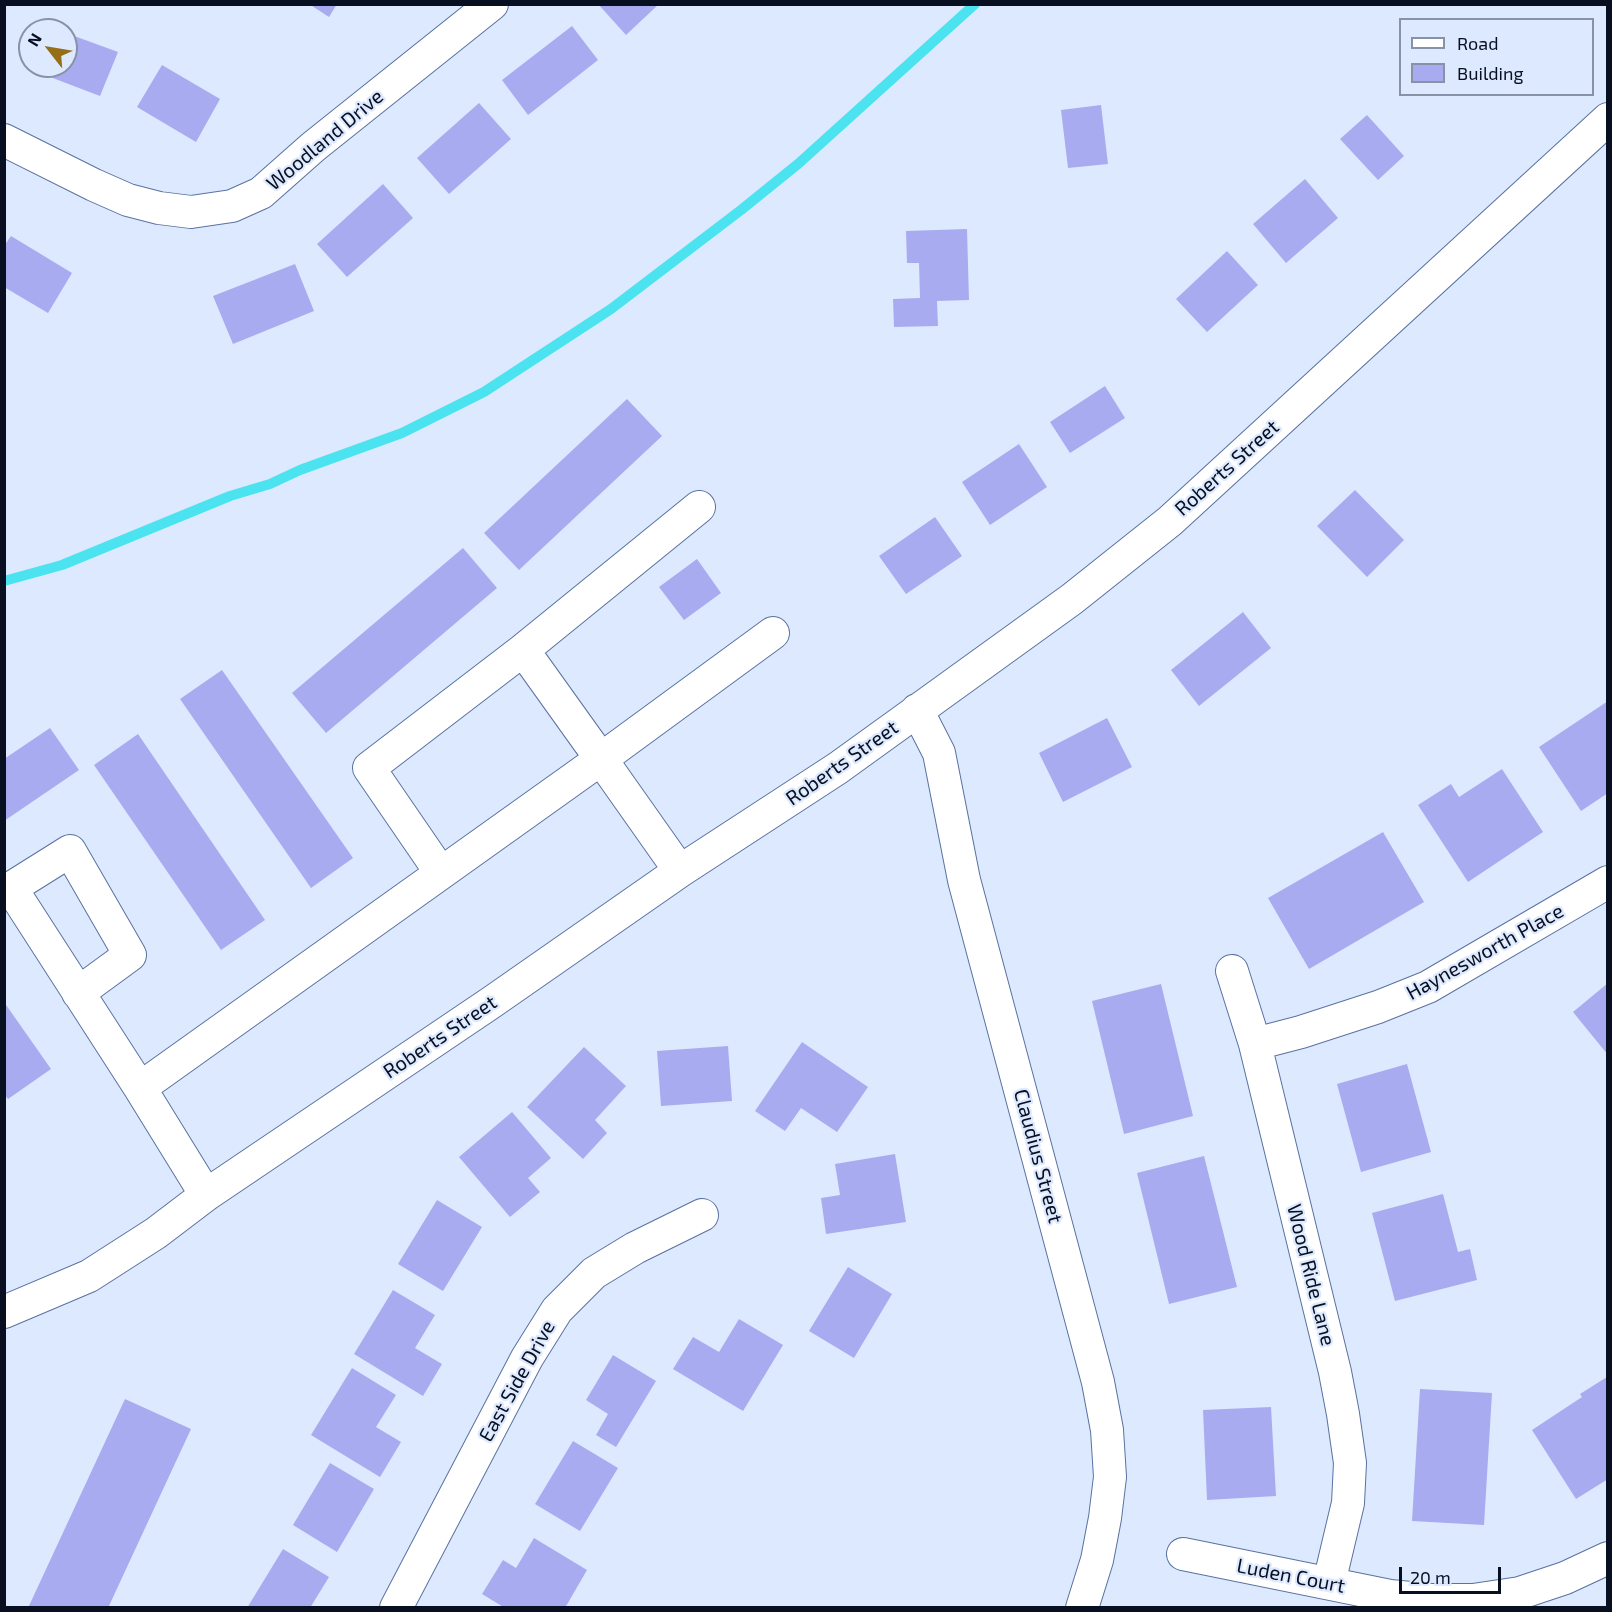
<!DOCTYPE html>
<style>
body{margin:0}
#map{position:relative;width:1612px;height:1612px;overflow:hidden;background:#dde9fe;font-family:"Exo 2",sans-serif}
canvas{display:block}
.frame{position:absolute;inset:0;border:6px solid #070f21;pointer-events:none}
.legend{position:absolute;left:1399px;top:18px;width:195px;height:78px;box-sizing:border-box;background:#dde9fe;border:2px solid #8792a6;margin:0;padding:8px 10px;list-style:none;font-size:18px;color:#070f21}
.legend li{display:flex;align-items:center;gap:12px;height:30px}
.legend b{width:30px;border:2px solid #8792a6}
.north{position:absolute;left:18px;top:18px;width:60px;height:60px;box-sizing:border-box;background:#dde9fe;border:2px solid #8792a6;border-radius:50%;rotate:301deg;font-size:16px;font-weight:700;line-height:24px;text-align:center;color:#070f21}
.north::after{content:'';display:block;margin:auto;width:21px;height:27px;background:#956f18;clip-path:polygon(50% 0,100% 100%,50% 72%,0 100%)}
.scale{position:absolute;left:1399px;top:1567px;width:102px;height:27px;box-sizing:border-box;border:3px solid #070f21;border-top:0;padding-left:8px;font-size:18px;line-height:21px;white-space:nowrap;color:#070f21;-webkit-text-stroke:4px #dde9fe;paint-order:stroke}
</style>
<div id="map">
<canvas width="1612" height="1612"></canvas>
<div class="frame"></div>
<ul class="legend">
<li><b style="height:8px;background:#fff"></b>Road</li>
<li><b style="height:16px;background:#a9abf1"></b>Building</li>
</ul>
<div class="north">N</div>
<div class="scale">20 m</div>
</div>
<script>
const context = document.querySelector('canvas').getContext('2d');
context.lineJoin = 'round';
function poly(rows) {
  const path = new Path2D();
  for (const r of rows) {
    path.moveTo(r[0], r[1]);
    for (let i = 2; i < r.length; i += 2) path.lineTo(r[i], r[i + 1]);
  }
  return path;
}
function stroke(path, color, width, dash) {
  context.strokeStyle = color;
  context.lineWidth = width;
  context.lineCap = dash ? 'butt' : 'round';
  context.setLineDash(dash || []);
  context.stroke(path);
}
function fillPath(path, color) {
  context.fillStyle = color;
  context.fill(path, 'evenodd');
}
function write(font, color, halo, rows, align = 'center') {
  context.font = font + ' "Exo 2",sans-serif';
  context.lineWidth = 4.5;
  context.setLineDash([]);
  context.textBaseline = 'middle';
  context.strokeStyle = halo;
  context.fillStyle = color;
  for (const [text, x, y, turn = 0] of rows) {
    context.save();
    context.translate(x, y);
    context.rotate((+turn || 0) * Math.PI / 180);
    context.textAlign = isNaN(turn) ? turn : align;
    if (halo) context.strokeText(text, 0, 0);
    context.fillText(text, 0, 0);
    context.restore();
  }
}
const stream = poly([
 [4,581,62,565,230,496,270,484,300,470,402,433,484,392,611,309,741,210,798,164,975,4]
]);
const building = poly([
 [309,4,337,4,329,17],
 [598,4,659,4,626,35],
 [572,26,598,60,528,115,502,80],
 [66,33,118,52,100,96,37,72,39,66,66,66],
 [162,65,220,99,196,142,137,107],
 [479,103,511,139,449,194,417,158],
 [1101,105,1108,164,1068,168,1061,110],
 [1367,115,1404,156,1378,180,1340,139],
 [1305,179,1338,218,1286,263,1253,224],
 [383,184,413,218,347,277,317,244],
 [967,229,969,300,937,301,938,326,894,327,893,299,920,298,919,263,907,263,906,231],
 [11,236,72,273,48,313,4,287,4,246],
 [1227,251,1258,285,1207,332,1176,299],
 [295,264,314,311,233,344,213,296],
 [1105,386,1125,418,1070,453,1050,422],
 [627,399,662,436,519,570,484,533],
 [1019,444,1047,487,990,525,962,482],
 [1355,490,1404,540,1367,577,1317,526],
 [935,517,962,556,906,594,879,556],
 [463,548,497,588,326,733,292,693],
 [697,559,721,593,684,620,659,587],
 [1243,612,1271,648,1199,706,1171,670],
 [222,670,353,858,311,888,180,699],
 [1608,701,1608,793,1581,811,1539,747],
 [1107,718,1132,767,1063,802,1039,753],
 [50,728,79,770,4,821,4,759],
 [138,734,265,920,221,950,94,765],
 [1502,769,1543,832,1468,882,1418,805,1451,784,1459,797],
 [1383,832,1424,902,1309,969,1268,898],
 [1608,983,1608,1055,1573,1012],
 [1161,984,1193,1116,1124,1134,1092,1001],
 [4,1002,51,1069,8,1099,4,1094],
 [802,1042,868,1087,837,1132,801,1108,785,1131,755,1111],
 [728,1046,732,1101,661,1106,657,1051],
 [584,1047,626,1086,595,1120,607,1133,583,1159,527,1107],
 [1407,1064,1431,1152,1361,1172,1337,1084],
 [512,1112,551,1158,528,1178,540,1192,510,1217,459,1157],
 [895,1154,906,1222,826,1234,821,1198,840,1195,835,1164],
 [1204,1156,1237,1287,1169,1304,1137,1173],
 [1443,1194,1458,1252,1470,1249,1477,1280,1395,1301,1372,1213],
 [437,1200,482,1227,443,1291,398,1264],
 [848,1267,892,1294,854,1358,809,1331],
 [393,1290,435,1315,415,1348,442,1364,423,1396,354,1354],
 [739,1319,783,1345,743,1411,673,1369,693,1337,719,1352],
 [613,1355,656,1381,616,1447,596,1435,608,1414,586,1400],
 [352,1368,396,1395,376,1427,401,1442,380,1477,311,1435],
 [1607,1377,1608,1479,1576,1499,1532,1430,1582,1397,1580,1394],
 [1420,1389,1492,1393,1484,1525,1412,1521],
 [125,1399,191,1429,108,1608,28,1608],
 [1271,1407,1276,1496,1207,1500,1203,1410],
 [573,1441,618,1468,580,1531,535,1504],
 [330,1463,374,1489,337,1552,293,1525],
 [534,1538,587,1570,565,1608,505,1608,482,1594,503,1560,516,1568],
 [283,1549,329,1577,310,1608,247,1608]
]);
const street = poly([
 [4,140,94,185,128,200,159,208,191,212,232,206,261,193,313,147,492,4],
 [699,507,523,650,601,759,773,633],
 [917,710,939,753,964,880,1098,1382,1107,1430,1110,1477,1105,1518,1097,1560,1082,1608],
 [441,873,369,768,523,650],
 [1232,971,1255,1044,1335,1372,1343,1414,1350,1463,1348,1503,1329,1583],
 [78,993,130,955,70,851,11,888,140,1088,601,759,680,871],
 [1255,1044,1301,1032,1378,1007,1428,987,1608,882],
 [140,1088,206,1195],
 [4,1312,89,1276,156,1233,206,1195,492,1002,680,871,838,768,1072,599,1170,521,1608,119],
 [1183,1554,1390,1596,1431,1600,1473,1600,1520,1593,1565,1578,1608,1558],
 [396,1608,527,1358,557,1310,594,1273,635,1248,702,1215]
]);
const streetNames = [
 ["Woodland Drive",325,140,-40],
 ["Roberts Street",1227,468,-42],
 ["Roberts Street",842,763,-35],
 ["Haynesworth Place",1485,952,-29],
 ["Roberts Street",440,1037,-34],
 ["Claudius Street",1038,1156,75],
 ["Wood Ride Lane",1311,1275,76],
 ["East Side Drive",517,1381,-61],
 ["Luden Court",1291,1576,11]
];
stroke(stream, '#4ae3ef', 10);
fillPath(building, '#a9abf1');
stroke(street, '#5972a0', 34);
stroke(street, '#fff', 32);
write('20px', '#070f21', '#dde9fe', streetNames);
</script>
